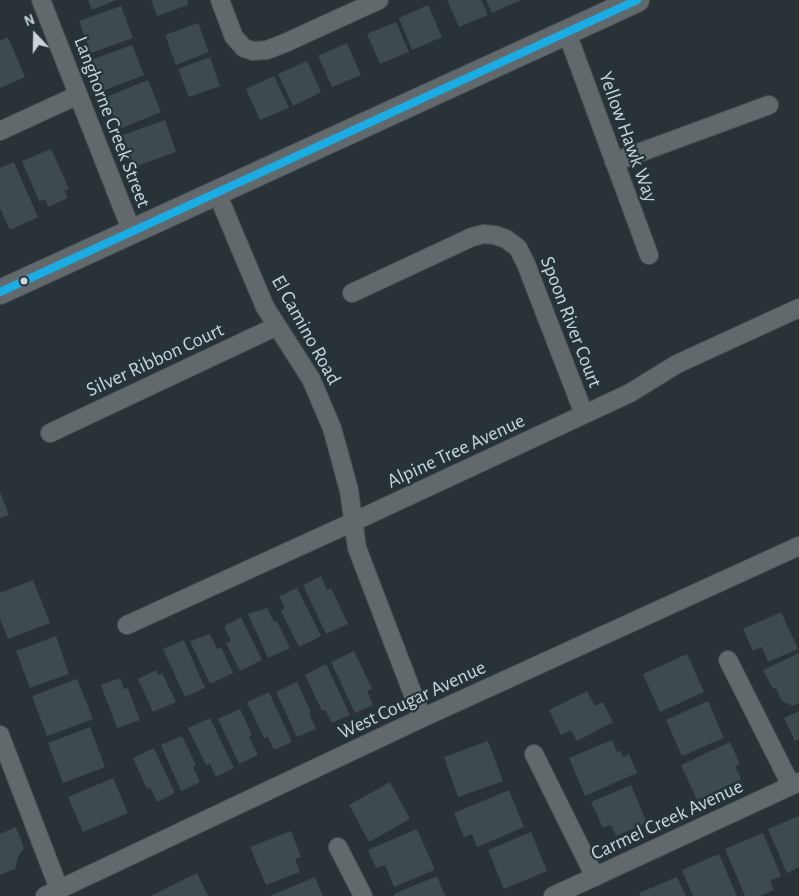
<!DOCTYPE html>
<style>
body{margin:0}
#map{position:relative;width:799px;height:896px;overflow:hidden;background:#293236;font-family:"Alegreya Sans",sans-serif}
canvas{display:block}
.north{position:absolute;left:10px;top:10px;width:50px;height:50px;-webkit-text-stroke:4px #24353b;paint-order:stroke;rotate:339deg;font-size:14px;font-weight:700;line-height:20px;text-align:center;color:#ccd6da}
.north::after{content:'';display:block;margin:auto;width:18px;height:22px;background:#ccd6da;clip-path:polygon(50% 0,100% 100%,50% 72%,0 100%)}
</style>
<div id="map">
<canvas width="799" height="896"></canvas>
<div class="north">N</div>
</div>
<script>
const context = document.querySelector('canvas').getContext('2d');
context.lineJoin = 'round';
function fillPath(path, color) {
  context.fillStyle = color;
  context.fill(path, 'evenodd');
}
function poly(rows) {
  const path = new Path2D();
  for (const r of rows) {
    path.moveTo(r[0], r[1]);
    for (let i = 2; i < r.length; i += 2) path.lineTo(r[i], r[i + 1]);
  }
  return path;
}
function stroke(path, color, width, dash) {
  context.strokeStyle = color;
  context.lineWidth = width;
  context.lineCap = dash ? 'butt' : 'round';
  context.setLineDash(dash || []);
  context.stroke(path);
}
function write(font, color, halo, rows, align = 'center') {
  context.font = font + ' "Alegreya Sans",sans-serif';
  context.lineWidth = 4.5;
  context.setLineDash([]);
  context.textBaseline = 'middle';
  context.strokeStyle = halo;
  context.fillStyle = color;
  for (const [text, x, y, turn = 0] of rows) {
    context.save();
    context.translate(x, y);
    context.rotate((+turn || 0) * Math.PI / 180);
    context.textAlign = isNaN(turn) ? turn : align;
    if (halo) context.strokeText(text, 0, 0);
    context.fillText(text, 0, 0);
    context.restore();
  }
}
const building = poly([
 [88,0,116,0,92,10],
 [151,0,187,0,188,5,157,16],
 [447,0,481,0,488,15,459,27],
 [486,0,521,0,492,13],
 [428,5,442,37,412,50,399,18],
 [121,6,133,38,91,53,79,21],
 [396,22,409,52,380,64,367,34],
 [198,23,209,52,176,65,165,35],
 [8,37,25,77,0,88,0,41],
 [347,43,361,75,332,87,318,56],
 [132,45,144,75,103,91,91,60],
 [210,57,220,86,189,97,178,69],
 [307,61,321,92,293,106,278,74],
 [274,76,289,108,260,120,246,89],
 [148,80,161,112,119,129,106,97],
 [165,120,176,152,134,167,123,135],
 [51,149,69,189,64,191,68,198,48,207,45,199,39,201,22,161],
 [14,162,38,217,10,230,0,208,0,168],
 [0,492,9,515,0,518],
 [321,576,327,590,331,588,348,624,326,634,303,585],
 [33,580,50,623,8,639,0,619,0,593],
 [297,588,321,636,299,647,281,611,285,608,279,596],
 [267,608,274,622,277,621,290,648,268,658,248,614],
 [781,612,798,649,768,662,762,647,753,651,743,629],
 [241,617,262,660,240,671,226,643,231,641,224,626],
 [210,634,217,649,221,647,233,673,210,684,190,641],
 [56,636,69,674,30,688,16,651],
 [184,640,205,688,185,697,163,649],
 [354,651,372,689,367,691,373,705,355,713,331,662],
 [799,653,799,703,793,706,782,701,776,688,773,689,763,670],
 [687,654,704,692,660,712,643,674],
 [326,664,350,715,332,723,325,710,322,711,305,675],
 [156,670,158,675,162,673,176,702,153,712,138,679],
 [120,678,124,689,128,688,140,720,117,728,101,685],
 [77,679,93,719,47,736,32,696],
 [297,682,311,712,309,713,316,729,297,737,276,692],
 [587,691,595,706,603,702,613,722,577,741,571,730,561,735,549,710],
 [269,692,292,742,274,750,268,737,264,738,247,702],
 [708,701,724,738,682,756,666,720],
 [240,709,252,735,249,737,258,755,239,764,218,719],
 [799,711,799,739,795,741,784,718],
 [210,718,234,768,216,777,210,764,206,765,188,728],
 [90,727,105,767,63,783,48,743],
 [182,736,196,765,193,767,200,782,181,791,161,745],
 [612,740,617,752,620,751,623,757,629,754,637,773,585,796,569,758],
 [488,741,503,781,458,797,444,757],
 [730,742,740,764,735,766,741,779,697,800,681,765],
 [154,748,175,793,157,802,150,787,147,789,133,758],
 [113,778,128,813,83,832,68,797],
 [390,782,410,819,369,842,349,805],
 [631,785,647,823,616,836,611,825,603,828,591,802],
 [509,790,524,827,477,847,472,834,464,837,454,813],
 [799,816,799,867,787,873,768,829],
 [16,827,24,848,18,857,15,869,0,875,0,834],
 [417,829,435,870,394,887,385,865,376,868,368,850],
 [291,831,301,857,295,859,300,872,266,885,250,847],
 [531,832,547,871,504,889,488,850],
 [763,833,781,876,770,881,774,890,760,896,745,896,725,849],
 [719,854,737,896,693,896,682,870],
 [197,873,208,896,151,896],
 [437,876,445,896,394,896,394,894],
 [315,877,323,896,270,896],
 [677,877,686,896,640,896,639,893]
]);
const street = poly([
 [41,0,132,232],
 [220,0,234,37,244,48,253,51,267,50,285,43,379,0],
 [567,33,649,255],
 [0,131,78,95],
 [614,162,769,105],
 [217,193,265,307,311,379,332,428,349,490,357,548,422,718],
 [352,293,472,237,484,234,495,235,506,239,518,248,526,264,584,414],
 [50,433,277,326],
 [127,625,353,522,630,393,677,364,799,308],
 [728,660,791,785],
 [0,735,59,889],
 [534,754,595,877],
 [338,847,363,896],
 [45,896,422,718,799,546],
 [553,896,799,782]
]);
const secondary = poly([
 [0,292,637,0]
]);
const bus1 = poly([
 [0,292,637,0]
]);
const markers = [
 [24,281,4.5,"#ccd6da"]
];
const streetNames = [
 ["Langhorne Creek Street",112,122,69],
 ["Yellow Hawk Way",628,137,70],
 ["Spoon River Court",571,322,69],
 ["El Camino Road",306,330,61],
 ["Silver Ribbon Court",155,360,-25],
 ["Alpine Tree Avenue",456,451,-25],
 ["West Cougar Avenue",412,700,-25],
 ["Carmel Creek Avenue",667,820,-25]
];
fillPath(building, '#3d4b4e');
stroke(street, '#474f52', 20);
stroke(secondary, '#474f52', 26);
stroke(street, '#62696c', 18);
stroke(secondary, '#62696c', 24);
stroke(bus1, '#1aace3', 8);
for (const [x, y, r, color] of markers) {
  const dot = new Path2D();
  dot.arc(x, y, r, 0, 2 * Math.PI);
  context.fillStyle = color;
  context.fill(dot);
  stroke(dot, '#24353b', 2);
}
write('20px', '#ccd6da', '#24353b', streetNames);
</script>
